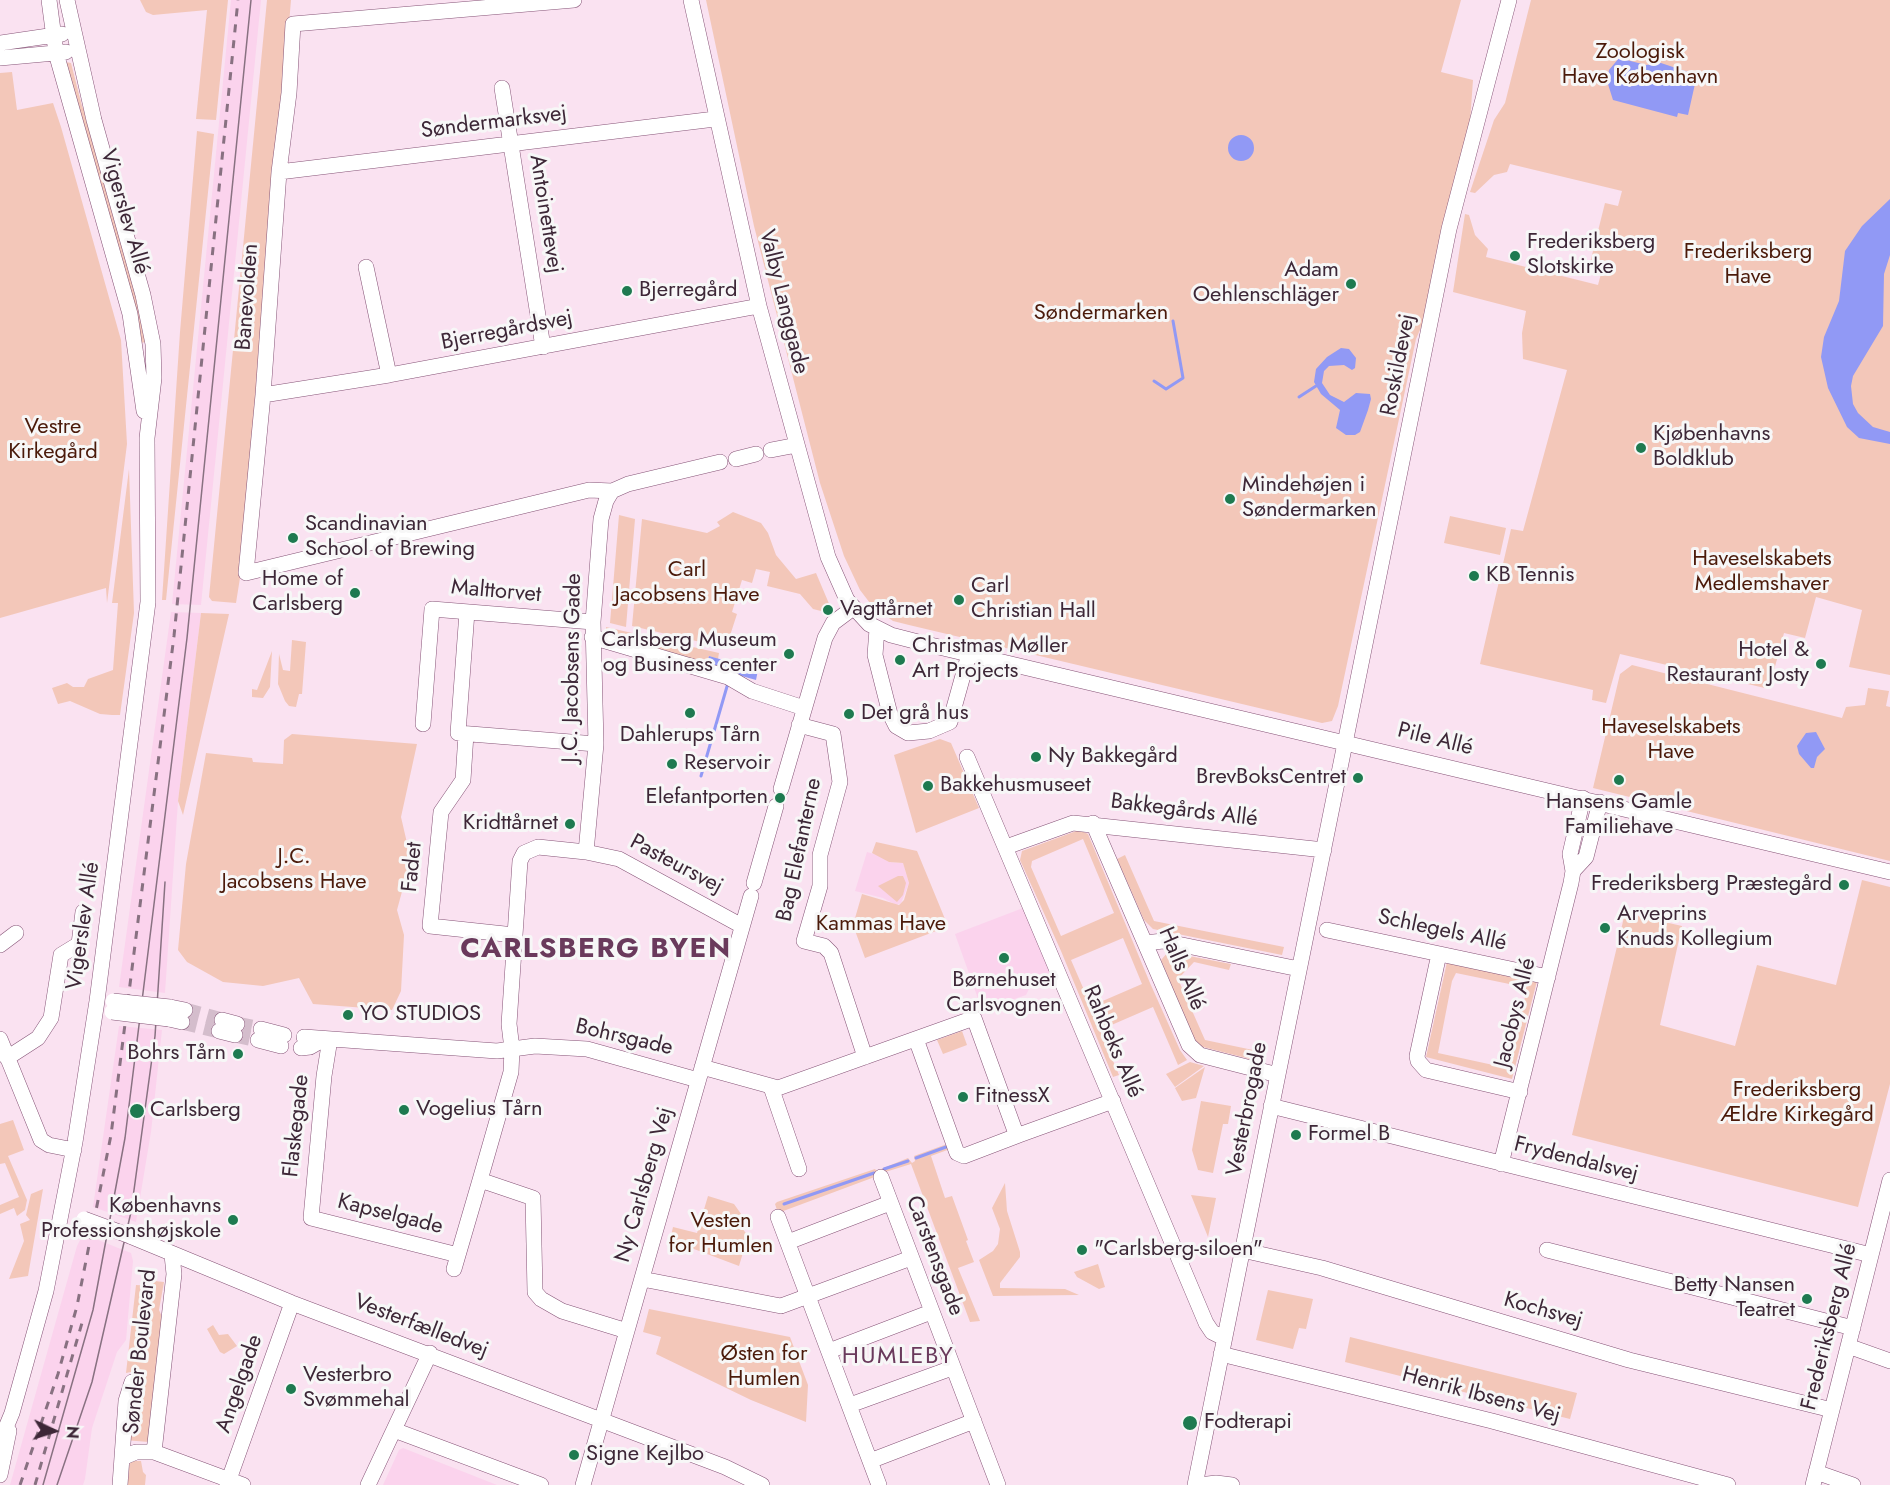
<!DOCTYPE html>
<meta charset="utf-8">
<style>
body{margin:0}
#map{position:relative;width:1890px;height:1485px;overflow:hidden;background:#fae2f1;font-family:Jost,sans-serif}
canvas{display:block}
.north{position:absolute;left:24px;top:1401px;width:60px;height:60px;-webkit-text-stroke:4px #f7f7f7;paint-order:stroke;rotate:94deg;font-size:16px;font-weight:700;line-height:24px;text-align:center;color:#3d2737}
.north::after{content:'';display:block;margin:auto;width:21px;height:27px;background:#3d2737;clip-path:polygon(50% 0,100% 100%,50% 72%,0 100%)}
</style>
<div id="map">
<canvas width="1890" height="1485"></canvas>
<div class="north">N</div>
</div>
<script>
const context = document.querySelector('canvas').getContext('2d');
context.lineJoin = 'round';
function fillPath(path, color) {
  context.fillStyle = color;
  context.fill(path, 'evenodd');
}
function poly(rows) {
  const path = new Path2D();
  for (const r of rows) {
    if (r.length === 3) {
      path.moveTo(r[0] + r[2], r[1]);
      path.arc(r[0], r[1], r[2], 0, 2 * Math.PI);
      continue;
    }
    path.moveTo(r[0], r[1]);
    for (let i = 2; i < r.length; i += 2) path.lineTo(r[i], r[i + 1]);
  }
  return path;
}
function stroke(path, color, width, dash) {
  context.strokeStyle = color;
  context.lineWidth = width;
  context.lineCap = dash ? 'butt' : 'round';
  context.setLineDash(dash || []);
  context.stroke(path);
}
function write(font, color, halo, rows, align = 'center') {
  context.font = font + ' Jost,sans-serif';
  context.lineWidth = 6;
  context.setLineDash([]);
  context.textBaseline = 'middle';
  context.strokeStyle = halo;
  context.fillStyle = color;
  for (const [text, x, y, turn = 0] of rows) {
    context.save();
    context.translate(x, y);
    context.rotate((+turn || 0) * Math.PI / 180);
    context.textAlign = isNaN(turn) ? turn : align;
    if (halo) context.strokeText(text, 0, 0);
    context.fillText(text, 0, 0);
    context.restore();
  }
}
const built = poly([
 [231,0,261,0,235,263,201,605,172,604],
 [171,612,201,613,178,801,165,993,119,987],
 [867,852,881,856,889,862,903,863,909,883,901,903,896,905,883,898,855,891],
 [1023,908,1051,976,1032,983,1026,995,982,1010,955,934],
 [119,1026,162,1030,151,1132,136,1222,93,1207],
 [83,1234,131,1253,133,1261,126,1340,117,1352,92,1428,85,1479,83,1485,10,1485,77,1246],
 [403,1448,497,1485,383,1485,399,1450]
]);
const green = poly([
 [140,0,228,0,216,120,196,119,207,10,153,15,146,12],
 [267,0,291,0,246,540,236,603,212,601,209,597],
 [706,0,1461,0,1441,72,1473,80,1470,122,1442,227,1423,323,1416,339,1338,706,1332,721,1322,723,909,625,893,621,873,607,860,590,844,556,820,483,754,226],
 [1531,0,1890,0,1890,675,1849,667,1862,610,1816,597,1805,638,1784,633,1769,689,1620,654,1606,703,1592,700,1593,690,1480,664,1511,529,1523,531,1567,370,1523,359,1522,333,1526,311,1453,292,1465,214,1469,215,1475,235,1488,249,1486,257,1598,285,1602,270,1589,267,1605,203,1618,206,1622,191,1510,164,1507,172,1494,175,1475,193,1470,192,1494,120,1505,103],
 [66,62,71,63,82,106,88,118,139,299,145,342,141,343],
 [12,72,17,110,53,103,61,127,121,340,127,444,107,603,106,588,0,618,0,73],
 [197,131,214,134,166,600,162,600,180,332],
 [129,469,134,613,120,715,112,715,100,714,70,701,58,704,52,688,67,683,73,687,84,687,88,679,113,670,118,603,112,603],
 [733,512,761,523,768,533,776,555,796,579,816,573,830,606,826,606,821,611,813,609,800,594,767,586,770,572,756,569,752,583,742,580,732,612,737,614,726,648,632,626,642,519,707,533,720,526,717,522],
 [619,515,635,519,626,627,610,623],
 [1450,516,1506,528,1500,555,1444,543],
 [201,613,229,614,183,815,178,801],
 [606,627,719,653,718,659,709,656,706,666,606,637],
 [292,640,306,642,302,694,299,694,296,707,289,706,285,701,278,684,279,654,283,670,290,671],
 [272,651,270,687,263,698,252,697,252,689,257,690],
 [1632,665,1842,718,1846,707,1865,705,1868,688,1889,691,1886,706,1890,707,1890,861,1593,788,1620,674],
 [292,734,417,744,401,817,407,843,407,873,397,910,404,935,401,991,392,1010,313,1004,299,978,263,986,223,982,187,962,178,950,186,864,206,753,252,758,253,762,283,764,284,740],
 [940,739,951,743,979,808,916,833,894,755],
 [1079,830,1088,834,1150,983,1180,1050,1187,1060,1178,1065,1153,1007,1100,1030,1119,1075,1113,1077,1061,951,1020,860,1022,851],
 [1083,839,1114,913,1061,936,1031,867,1032,861],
 [1123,938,1142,984,1091,1006,1071,960],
 [876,842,917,851,945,919,944,928,865,958,853,925,862,894,899,905,904,900,909,883,903,863,889,862,872,853],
 [1125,855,1154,921,1284,947,1282,955,1153,929,1144,920,1117,859],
 [898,876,903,876,906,883,903,895,897,902,878,886],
 [1862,880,1890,887,1890,1084,1858,1207,1572,1135,1625,913,1682,926,1660,1025,1735,1046,1757,965,1836,985],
 [1168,952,1231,964,1229,970,1194,962,1178,979,1205,1040,1253,1050,1250,1059,1199,1046,1195,1043,1161,960],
 [1447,962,1537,981,1512,1079,1426,1057],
 [1456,973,1519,986,1526,993,1507,1068,1438,1053,1452,981],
 [962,1031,967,1045,943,1054,937,1040],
 [1190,1062,1204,1066,1175,1087,1166,1074],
 [1205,1067,1196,1098,1182,1101,1175,1088],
 [1201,1101,1231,1106,1228,1124,1223,1124,1213,1173,1198,1170,1192,1150],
 [13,1120,24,1150,8,1156,27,1200,25,1210,17,1216,14,1208,0,1214,0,1205,19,1197,5,1163,0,1164,0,1124],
 [947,1144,950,1149,931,1156,945,1198,952,1196,968,1240,966,1241,974,1262,958,1268,980,1321,970,1322,911,1164,882,1173,881,1169,908,1158,912,1163,915,1161,914,1156],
 [875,1169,880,1175,778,1213,775,1204,777,1202],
 [1005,1183,1007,1211,1020,1252,1020,1257,1000,1283,1000,1288,1065,1289,1079,1295,993,1296,979,1260,993,1251,998,1244,1000,1229,992,1208],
 [43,1189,28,1276,9,1279,24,1241,20,1224,30,1220,26,1215,31,1194],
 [1191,1195,1216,1198,1208,1237],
 [708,1196,734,1204,744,1218,742,1228,748,1236,739,1266,670,1240,673,1227,697,1233],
 [1098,1264,1105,1287,1099,1289,1077,1277,1074,1272],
 [155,1281,164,1282,159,1310,163,1319,149,1442,124,1440,128,1401,141,1385,143,1377,136,1371,126,1373,136,1285,151,1286],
 [1268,1290,1313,1299,1306,1329,1299,1328,1293,1349,1256,1340],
 [649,1309,790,1337,808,1385,806,1422,751,1400,656,1354,661,1337,643,1332],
 [213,1325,219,1335,228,1334,237,1346,224,1354,220,1352,207,1329],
 [1350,1337,1577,1393,1570,1419,1345,1362],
 [130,1461,141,1461,143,1472,146,1475,145,1485,127,1485]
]);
const water = poly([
 [1619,58,1646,65,1661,63,1697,75,1688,115,1678,113,1677,117,1613,100,1607,81,1609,70],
 [1241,148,13],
 [1890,199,1890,255,1884,274,1883,326,1853,376,1851,386,1853,404,1858,413,1873,427,1890,432,1890,444,1859,438,1847,427,1828,388,1821,357,1824,337,1839,301,1845,251,1862,226],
 [1341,348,1349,349,1356,358,1355,368,1352,370,1344,365,1329,366,1324,371,1322,383,1330,395,1344,402,1356,393,1370,394,1371,399,1368,410,1360,432,1355,435,1346,435,1336,428,1340,410,1321,394,1314,382,1316,369,1327,357],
 [709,656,758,670,756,680,706,666],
 [1816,732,1825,749,1817,757,1814,768,1811,768,1799,754,1797,746,1806,733]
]);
const stream = poly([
 [1154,381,1166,389,1183,378,1173,321],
 [1299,397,1316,386],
 [701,776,728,683],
 [916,1158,946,1147],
 [884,1169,908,1161],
 [784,1204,874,1173]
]);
const minorTunnel = poly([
 [185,1010,222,1020],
 [182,1022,219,1031],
 [237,1024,261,1029],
 [235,1035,258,1040]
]);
const minor = poly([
 [49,0,56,53,130,314,144,411],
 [574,0,293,24,289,93,279,172,263,395,246,573,589,490,612,491],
 [691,0,759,306,828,557,847,600,869,624,891,635,922,643,1890,872],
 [0,43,62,34],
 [0,58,66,52],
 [502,88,543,347],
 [279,172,715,119],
 [366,267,389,375],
 [263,395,389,375,759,306],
 [771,450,797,445],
 [736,459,756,454],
 [467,612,458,733,596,744],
 [877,629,875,655,890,714,896,726,908,733,929,731,950,722,969,654],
 [592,637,728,677,752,691,804,708],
 [423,724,432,609,593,622],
 [799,725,833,734,840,782,820,855,820,886,804,941,824,946,831,953,865,1057],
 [466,734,463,780,441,812,430,926,514,935],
 [967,757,1206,1323,1212,1332,1224,1338],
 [781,789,825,638,833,623,853,608],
 [1093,823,1189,1045,1200,1055,1278,1075],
 [1006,847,1073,823,1324,850],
 [586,852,596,744,593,622,601,519,606,501,612,491,628,484,720,462],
 [1573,871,1586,857,1600,802],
 [754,883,776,806],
 [1327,930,1548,977],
 [1145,943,1163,941,1299,969],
 [0,945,16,933],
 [1439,954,1417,1056,1418,1061,1426,1070,1520,1092],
 [170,1007,185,1010],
 [169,1019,182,1022],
 [222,1020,237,1024],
 [261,1029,284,1035],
 [219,1031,235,1035],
 [304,1037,497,1051,535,1046,587,1049,698,1080],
 [0,1039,41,1140,49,1145,74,1150],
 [330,1039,324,1076,311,1218,458,1255],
 [916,1039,957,1153,964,1156,1019,1135],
 [258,1040,281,1046],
 [301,1048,310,1047,324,1039],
 [7,1058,38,1038,51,1018,61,955,79,944,83,912],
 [702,1067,778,1088,974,1018,1015,1131,1019,1135,1113,1101],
 [771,1087,799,1169],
 [1271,1106,1871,1255],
 [1501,1164,1571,883,1573,871,1570,854,1583,798],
 [881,1177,998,1485],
 [778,1217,879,1485],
 [130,1236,292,1303,725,1467,762,1485],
 [788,1242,890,1203],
 [1242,1250,1322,1268,1629,1360,1832,1410],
 [1547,1250,1853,1328],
 [454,1269,480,1180],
 [642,1279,781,1306,911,1258],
 [627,1331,562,1311,541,1299,535,1292,533,1198,480,1180,511,1072,512,1049,509,1024,520,861,524,853,538,847,586,852,619,859,742,926],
 [1848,1346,1890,1361],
 [829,1351,931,1312],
 [1221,1354,1492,1421,1728,1485],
 [850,1405,952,1368],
 [394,1430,541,1485],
 [0,1442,12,1413,46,1291,75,1142,97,1001,148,602,147,438,154,378,153,344,143,295,94,120,67,0],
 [154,1452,174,1274,172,1255],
 [122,1458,136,1452,154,1452,243,1485],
 [870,1461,974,1421],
 [1816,1472,1853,1485],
 [0,1475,9,1431],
 [120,1485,126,1401,132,1382],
 [227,1485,292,1303],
 [368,1485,430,1353],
 [583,1485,751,896],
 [1195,1485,1449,229,1509,0],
 [1200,1485,1216,1483,1232,1485],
 [1813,1485,1890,1180]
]);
const tram = poly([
 [43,1485,93,1310,125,1138,187,638,251,0],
 [57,1485,92,1382,131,1212,155,1036,165,882]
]);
const rail = poly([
 [20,1485,58,1374,77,1306,111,1135,174,636,238,0],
 [35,1485,84,1316]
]);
const minorBridge = poly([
 [113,1001,170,1007],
 [112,1012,169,1019],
 [84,1219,130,1236]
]);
const markers = [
 [1515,256,6,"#1e7a50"],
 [1351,284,6,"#1e7a50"],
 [627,291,6,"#1e7a50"],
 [1641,448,6,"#1e7a50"],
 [1230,499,6,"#1e7a50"],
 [293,538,6,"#1e7a50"],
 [1474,576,6,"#1e7a50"],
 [355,593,6,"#1e7a50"],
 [959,600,6,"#1e7a50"],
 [828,610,6,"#1e7a50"],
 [789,654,6,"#1e7a50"],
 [900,660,6,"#1e7a50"],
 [1821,664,6,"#1e7a50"],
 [690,713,6,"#1e7a50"],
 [849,714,6,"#1e7a50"],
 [1036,757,6,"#1e7a50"],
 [672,764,6,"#1e7a50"],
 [1358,778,6,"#1e7a50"],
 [1619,780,6,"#1e7a50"],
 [928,786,6,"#1e7a50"],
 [780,798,6,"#1e7a50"],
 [570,824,6,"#1e7a50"],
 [1844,885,6,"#1e7a50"],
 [1605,928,6,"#1e7a50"],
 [1004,958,6,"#1e7a50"],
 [348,1015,6,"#1e7a50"],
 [238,1054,6,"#1e7a50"],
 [963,1097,6,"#1e7a50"],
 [404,1110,6,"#1e7a50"],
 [137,1111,8,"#1e7a50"],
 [1296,1135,6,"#1e7a50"],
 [233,1220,6,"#1e7a50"],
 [1082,1250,6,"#1e7a50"],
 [1807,1299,6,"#1e7a50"],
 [291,1389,6,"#1e7a50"],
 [1190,1423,8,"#1e7a50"],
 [574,1455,6,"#1e7a50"]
];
const parkNames = [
 ["Zoologisk",1640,53],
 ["Have København",1640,78],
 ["Frederiksberg",1748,253],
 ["Have",1748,278],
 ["Søndermarken",1101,314],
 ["Vestre",53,428],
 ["Kirkegård",53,453],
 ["Haveselskabets",1762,560],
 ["Medlemshaver",1762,585],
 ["Carl",687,571],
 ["Jacobsens Have",687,596],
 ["Haveselskabets",1671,728],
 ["Have",1671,753],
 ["J.C.",294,858],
 ["Jacobsens Have",294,883],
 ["Kammas Have",881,925],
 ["Frederiksberg",1797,1091],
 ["Ældre Kirkegård",1797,1116],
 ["Vesten",721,1222],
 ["for Humlen",721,1247],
 ["Østen for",764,1355],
 ["Humlen",764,1380]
];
const streetNames = [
 ["Søndermarksvej",494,123,-7],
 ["Vigerslev Allé",124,212,74],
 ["Antoinettevej",545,214,81],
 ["Banevolden",248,297,-86],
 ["Valby Langgade",783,302,76],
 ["Bjerregårdsvej",507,331,-11],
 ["Roskildevej",1399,365,-79],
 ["Malttorvet",496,592,5],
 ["J.C. Jacobsens Gade",573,668,-89],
 ["Pile Allé",1435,740,14],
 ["Bakkegårds Allé",1184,811,7],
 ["Bag Elefanterne",800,850,-78],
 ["Pasteursvej",676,865,28],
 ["Fadet",413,867,-84],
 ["Vigerslev Allé",84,926,-82],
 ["Schlegels Allé",1442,931,12],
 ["Halls Allé",1181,969,67],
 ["Jacobys Allé",1516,1013,-76],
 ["Bohrsgade",624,1038,13],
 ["Rahbeks Allé",1112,1042,67],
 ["Vesterbrogade",1248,1109,-79],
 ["Flaskegade",297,1126,-84],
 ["Frydendalsvej",1576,1160,14],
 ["Ny Carlsberg Vej",645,1185,-74],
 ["Kapselgade",390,1215,14],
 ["Carstensgade",934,1256,69],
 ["Kochsvej",1543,1311,16],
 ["Vesterfælledvej",421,1327,21],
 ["Frederiksberg Allé",1830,1327,-76],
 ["Sønder Boulevard",141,1352,-84],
 ["Angelgade",240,1384,-71],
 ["Henrik Ibsens Vej",1481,1396,15]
];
const poiNames = [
 ["Frederiksberg",1527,243],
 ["Slotskirke",1527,268],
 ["Adam",1339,271,"right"],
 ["Oehlenschläger",1339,296,"right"],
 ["Bjerregård",639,291],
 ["Kjøbenhavns",1653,435],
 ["Boldklub",1653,460],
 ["Mindehøjen i",1242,486],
 ["Søndermarken",1242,511],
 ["Scandinavian",305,525],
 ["School of Brewing",305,550],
 ["KB Tennis",1486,576],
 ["Home of",343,580,"right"],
 ["Carlsberg",343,605,"right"],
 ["Carl",971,587],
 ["Christian Hall",971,612],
 ["Vagttårnet",840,610],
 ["Carlsberg Museum",777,641,"right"],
 ["og Business center",777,666,"right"],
 ["Christmas Møller",912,647],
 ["Art Projects",912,672],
 ["Hotel &",1809,651,"right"],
 ["Restaurant Josty",1809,676,"right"],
 ["Det grå hus",861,714],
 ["Dahlerups Tårn",690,736,"center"],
 ["Ny Bakkegård",1048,757],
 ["Reservoir",684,764],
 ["BrevBoksCentret",1346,778,"right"],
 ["Bakkehusmuseet",940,786],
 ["Elefantporten",768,798,"right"],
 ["Hansens Gamle",1619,803,"center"],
 ["Familiehave",1619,828,"center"],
 ["Kridttårnet",558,824,"right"],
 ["Frederiksberg Præstegård",1832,885,"right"],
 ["Arveprins",1617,915],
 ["Knuds Kollegium",1617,940],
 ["Børnehuset",1004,981,"center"],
 ["Carlsvognen",1004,1006,"center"],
 ["YO STUDIOS",360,1015],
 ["Bohrs Tårn",226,1054,"right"],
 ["FitnessX",975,1097],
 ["Vogelius Tårn",416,1110],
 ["Carlsberg",150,1111],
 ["Formel B",1308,1135],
 ["Københavns",221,1207,"right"],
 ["Professionshøjskole",221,1232,"right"],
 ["\"Carlsberg-siloen\"",1094,1250],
 ["Betty Nansen",1795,1286,"right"],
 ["Teatret",1795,1311,"right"],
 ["Vesterbro",303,1376],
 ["Svømmehal",303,1401],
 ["Fodterapi",1204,1423],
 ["Signe Kejlbo",586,1455]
];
const neighbourhoodNames = [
 ["HUMLEBY",898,1357]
];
const districtNames = [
 ["CARLSBERG BYEN",596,950]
];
fillPath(built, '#fbd3ed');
fillPath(green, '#f3c7b9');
fillPath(water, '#9199f5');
stroke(stream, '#9199f5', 3);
stroke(minorTunnel, '#d4bdcc', 15, [15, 8]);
stroke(minor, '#865477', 16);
stroke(minor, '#fff', 15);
stroke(tram, '#887181', 1.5);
stroke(rail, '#887181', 3, [8, 8]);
stroke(minorBridge, '#865477', 16, []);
stroke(minorBridge, '#fff', 15);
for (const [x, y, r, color] of markers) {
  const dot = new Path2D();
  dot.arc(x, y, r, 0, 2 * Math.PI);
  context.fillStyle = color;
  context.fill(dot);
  stroke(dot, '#f7f7f7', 2);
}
write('22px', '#4b1a0a', '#f7f7f7', parkNames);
write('22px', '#3d2737', '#f7f7f7', streetNames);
write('22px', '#3d2737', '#f7f7f7', poiNames, 'left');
context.letterSpacing = '1.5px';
write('24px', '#6a3a5c', '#f7f7f7', neighbourhoodNames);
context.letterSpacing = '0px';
context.letterSpacing = '1.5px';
write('bold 28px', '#6a3a5c', '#f7f7f7', districtNames);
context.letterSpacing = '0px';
</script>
